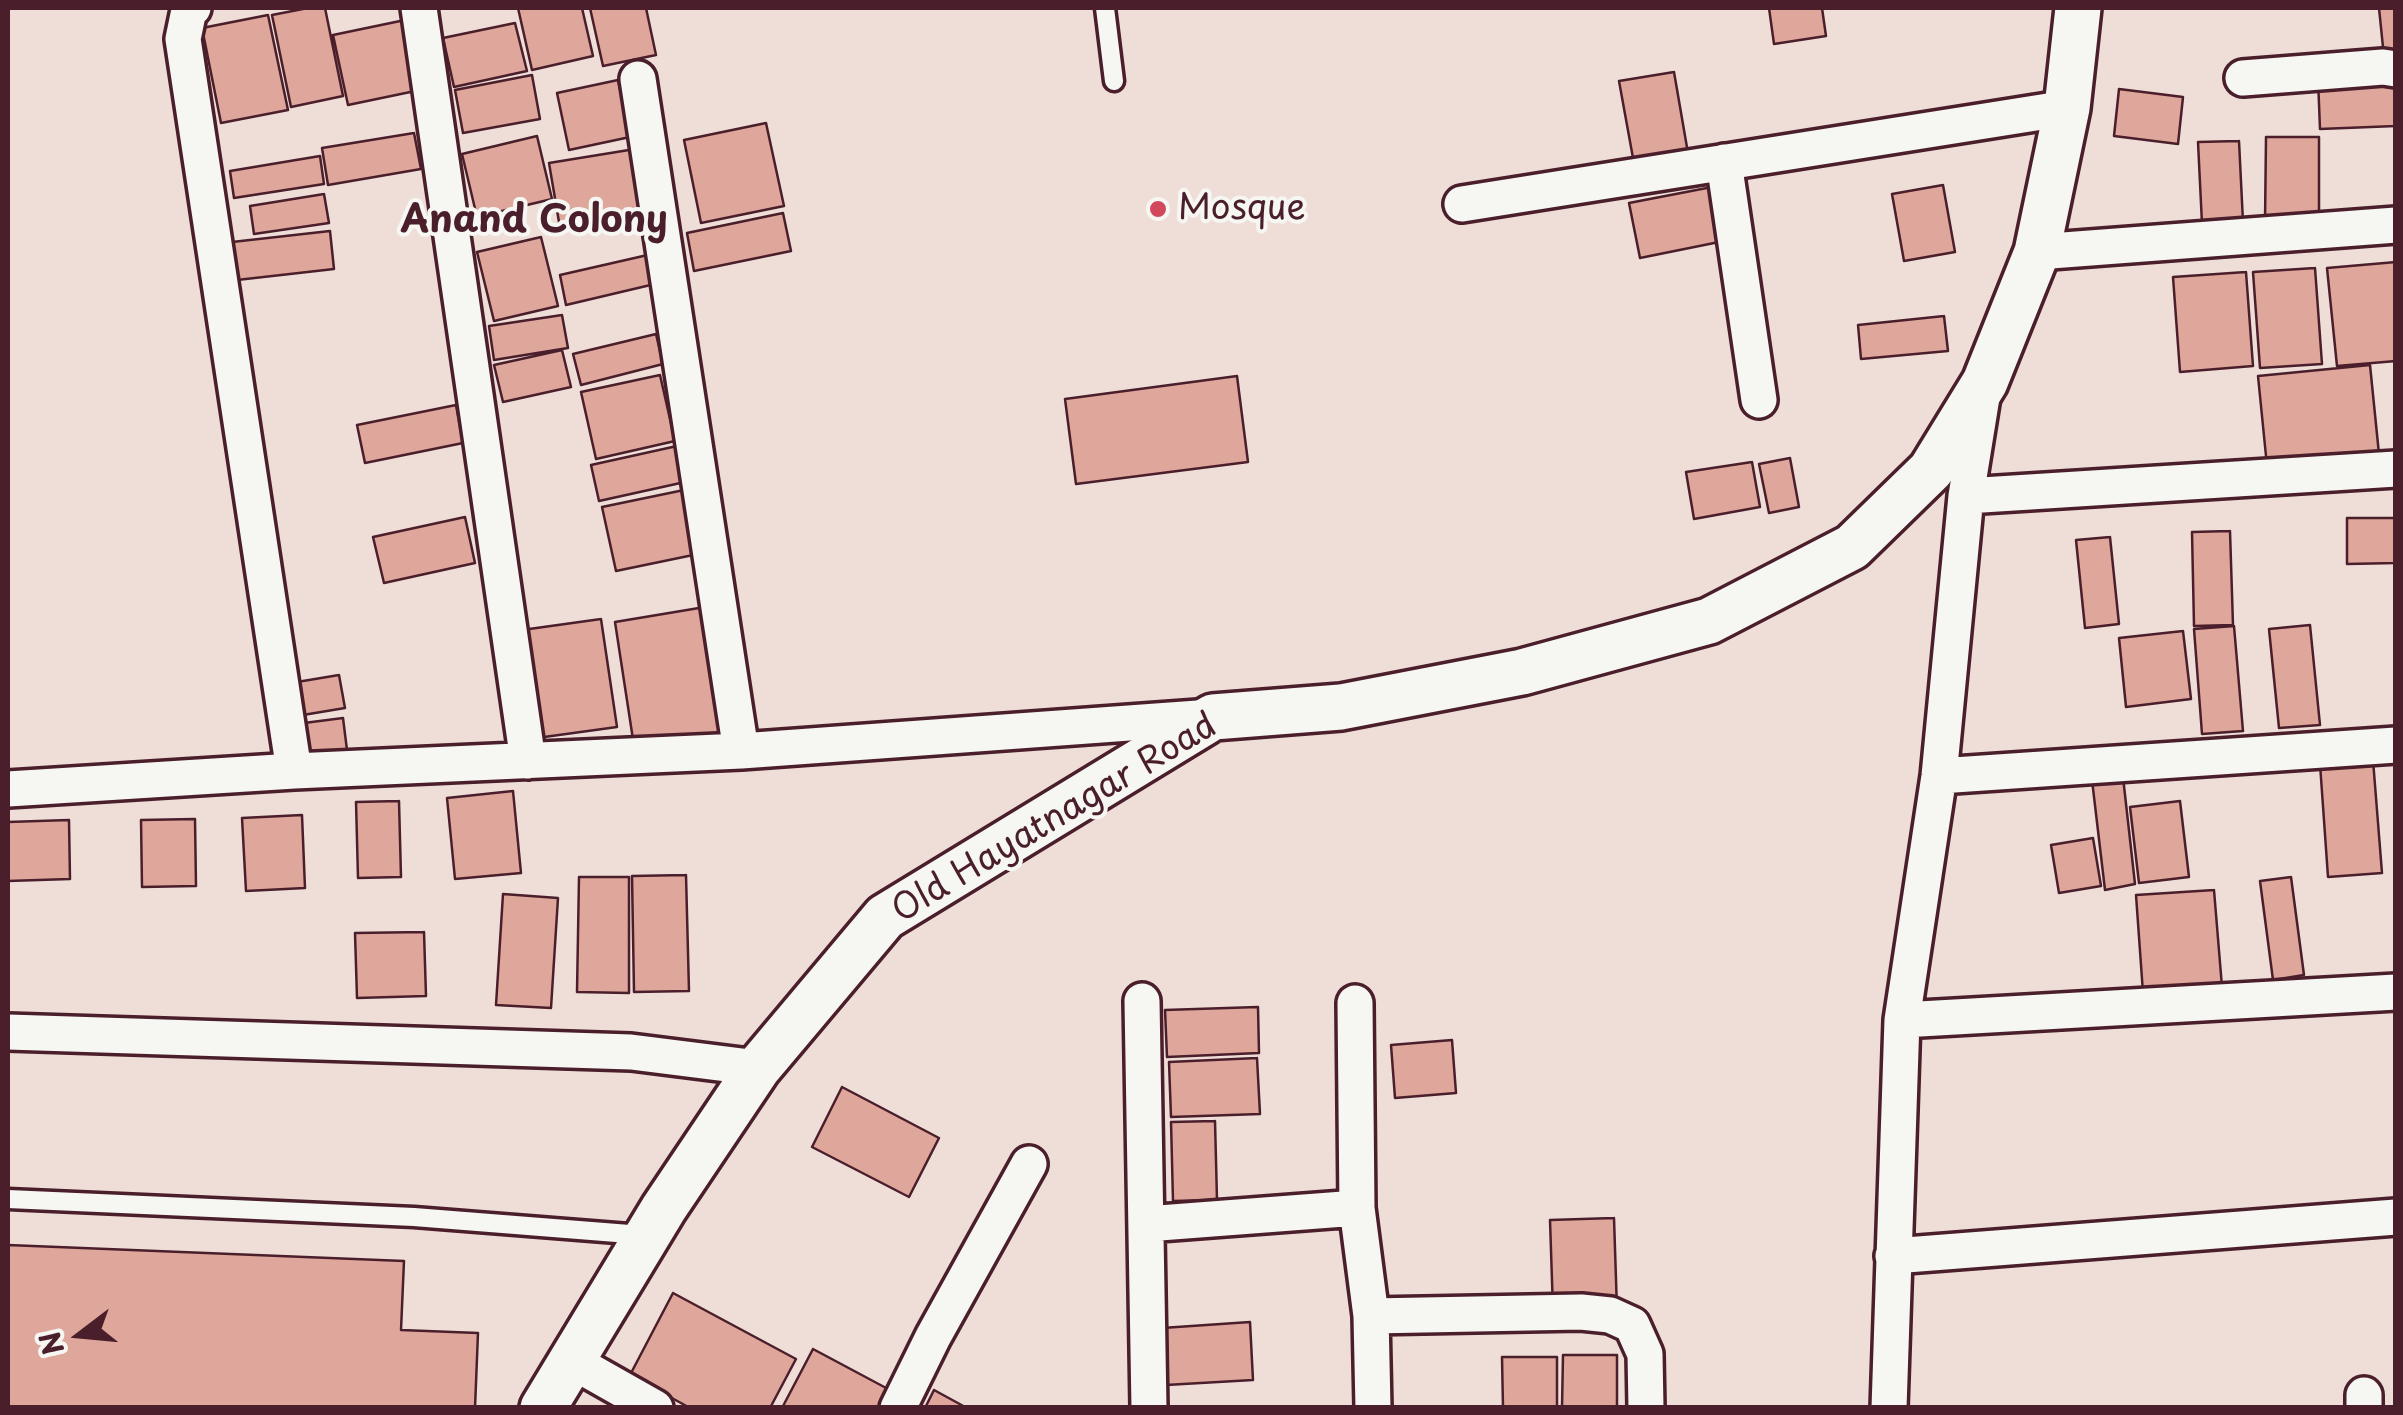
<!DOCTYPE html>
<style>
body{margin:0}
#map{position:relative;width:2403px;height:1415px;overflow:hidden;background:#efded8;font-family:"Playpen Sans",sans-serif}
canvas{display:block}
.frame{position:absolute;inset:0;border:10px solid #4a1f2b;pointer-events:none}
.north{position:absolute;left:30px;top:1285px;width:100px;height:100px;-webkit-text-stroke:8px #f6f6f2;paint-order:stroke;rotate:254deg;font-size:28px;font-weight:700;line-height:40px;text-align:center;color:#4a1f2b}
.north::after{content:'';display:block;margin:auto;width:35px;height:45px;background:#4a1f2b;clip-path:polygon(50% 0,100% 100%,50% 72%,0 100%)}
</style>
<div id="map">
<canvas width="2403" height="1415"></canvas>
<div class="frame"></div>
<div class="north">N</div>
</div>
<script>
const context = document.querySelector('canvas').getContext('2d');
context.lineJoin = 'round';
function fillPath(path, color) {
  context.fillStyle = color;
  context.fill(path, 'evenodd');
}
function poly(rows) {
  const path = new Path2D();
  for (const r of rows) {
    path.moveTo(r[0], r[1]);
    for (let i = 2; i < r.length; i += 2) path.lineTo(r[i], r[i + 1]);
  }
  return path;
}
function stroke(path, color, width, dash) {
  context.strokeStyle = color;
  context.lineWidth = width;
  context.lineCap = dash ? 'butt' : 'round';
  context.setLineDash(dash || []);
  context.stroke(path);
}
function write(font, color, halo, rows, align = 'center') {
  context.font = font + ' "Playpen Sans",sans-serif';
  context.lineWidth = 8;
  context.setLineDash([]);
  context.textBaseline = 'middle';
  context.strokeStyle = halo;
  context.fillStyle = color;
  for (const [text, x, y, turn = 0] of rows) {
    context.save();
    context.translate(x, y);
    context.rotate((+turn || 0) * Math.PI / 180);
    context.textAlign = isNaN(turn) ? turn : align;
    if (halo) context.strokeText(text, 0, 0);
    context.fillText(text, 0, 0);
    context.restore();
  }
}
const building = poly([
 [308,8,325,8,343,96,291,107,272,15,308,8],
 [518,8,582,8,593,56,532,70,518,8],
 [590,8,646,8,656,55,603,66,590,8],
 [1769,8,1822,8,1826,36,1774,44,1769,8],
 [2379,8,2396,8,2396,56,2384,57,2379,8],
 [268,15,288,110,221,123,202,28,268,15],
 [405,20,420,90,348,105,333,35,405,20],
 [515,23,527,71,454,87,443,38,515,23],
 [1674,72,1689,159,1635,169,1619,81,1674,72],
 [532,75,540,119,463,133,455,90,532,75],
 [2396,76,2396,126,2320,129,2318,79,2396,76],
 [618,80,630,137,569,150,557,93,618,80],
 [2119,89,2183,97,2178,144,2114,136,2119,89],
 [766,123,784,206,701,223,684,140,766,123],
 [414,133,421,169,328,185,322,148,414,133],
 [537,136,552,199,477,217,462,154,537,136],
 [2266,137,2319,137,2319,223,2265,222,2266,137],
 [2239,141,2243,222,2202,224,2198,142,2239,141],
 [635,149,645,213,560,228,549,163,635,149],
 [320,156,324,184,234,198,230,171,320,156],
 [1943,185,1955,252,1904,261,1892,194,1943,185],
 [1712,187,1724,241,1640,258,1629,203,1712,187],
 [324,194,329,223,254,234,250,206,324,194],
 [783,213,791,251,694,271,687,233,783,213],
 [330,231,334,269,237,280,232,242,330,231],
 [541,237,558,306,494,321,477,252,541,237],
 [652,254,659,283,566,305,560,275,652,254],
 [2396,262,2396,361,2337,366,2327,268,2396,262],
 [2315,268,2322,364,2260,368,2253,272,2315,268],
 [2246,272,2253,366,2180,372,2173,277,2246,272],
 [562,315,568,348,494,360,489,326,562,315],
 [1944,316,1948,351,1861,359,1858,325,1944,316],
 [656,334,663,364,581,385,573,354,656,334],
 [562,350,571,387,503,402,494,365,562,350],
 [2370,365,2380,464,2268,476,2258,376,2370,365],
 [660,375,675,441,596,459,581,392,660,375],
 [1237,376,1248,462,1076,484,1065,399,1237,376],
 [456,405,463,443,365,463,357,425,456,405],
 [677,446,685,482,599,501,591,465,677,446],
 [1790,458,1799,507,1769,513,1759,464,1790,458],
 [1752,462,1760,507,1694,519,1686,472,1752,462],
 [684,490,698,554,616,571,602,507,684,490],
 [465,517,475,563,384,583,373,537,465,517],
 [2347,518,2396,518,2396,563,2347,564,2347,518],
 [2230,531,2233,625,2194,626,2192,532,2230,531],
 [2110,537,2119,624,2085,628,2076,540,2110,537],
 [705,607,725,731,634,746,615,622,705,607],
 [601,619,617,727,537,738,522,630,601,619],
 [2310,625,2320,725,2279,728,2269,629,2310,625],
 [2234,626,2243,731,2202,734,2194,629,2234,626],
 [2183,631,2191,699,2126,707,2119,638,2183,631],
 [339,675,345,708,303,715,297,682,339,675],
 [343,718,348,758,309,763,304,723,343,718],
 [2373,760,2382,873,2328,877,2320,764,2373,760],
 [2123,777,2135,884,2105,890,2092,780,2123,777],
 [513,791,521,873,455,879,447,798,513,791],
 [399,801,401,877,358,878,356,802,399,801],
 [2180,801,2189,877,2139,883,2130,807,2180,801],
 [302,815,305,888,246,891,242,818,302,815],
 [195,819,196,886,142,887,141,820,195,819],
 [69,820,70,879,8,881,8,822,69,820],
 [2093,838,2101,886,2059,893,2051,845,2093,838],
 [686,875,689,991,634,992,632,876,686,875],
 [579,877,629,877,629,993,577,992,579,877],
 [2291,877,2304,975,2273,980,2260,881,2291,877],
 [2214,890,2222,987,2143,993,2136,895,2214,890],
 [503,894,558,898,551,1008,496,1005,503,894],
 [424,932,426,996,357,998,355,933,424,932],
 [1258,1007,1259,1053,1167,1057,1165,1010,1258,1007],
 [1452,1040,1456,1093,1395,1098,1391,1045,1452,1040],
 [1257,1058,1260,1114,1171,1117,1169,1062,1257,1058],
 [842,1087,939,1138,909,1197,812,1147,842,1087],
 [1215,1121,1217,1200,1173,1201,1171,1122,1215,1121],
 [1614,1218,1617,1310,1553,1311,1550,1220,1614,1218],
 [8,1245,404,1261,401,1330,478,1333,475,1408,8,1408,8,1245],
 [673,1293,796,1359,770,1408,690,1408,630,1375,673,1293],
 [1250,1322,1253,1380,1166,1385,1162,1328,1250,1322],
 [813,1349,888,1389,878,1408,782,1408,813,1349],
 [1563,1355,1617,1355,1617,1408,1562,1408,1563,1355],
 [1502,1357,1557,1357,1557,1408,1503,1408,1502,1357],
 [934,1390,967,1408,925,1408,934,1390]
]);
const service = poly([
 [1105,8,1114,81],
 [8,1199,414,1217,642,1235]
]);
const minor = poly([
 [193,8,189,10,183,39,294,771],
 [419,8,528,761],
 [2243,78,2383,67,2396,69],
 [638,79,741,751],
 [1724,162,1759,400],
 [1462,204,2067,108],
 [2037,252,2396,225],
 [1966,496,2396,469],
 [1939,776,2396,745],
 [8,789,294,771,741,751,1212,717],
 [1142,1001,1149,1408],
 [1355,1003,1357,1208],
 [1902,1020,2396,992],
 [8,1032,631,1052,758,1068],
 [1146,1224,1357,1208,1371,1316,1373,1408],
 [1893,1256,2396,1217],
 [1371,1316,1581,1312,1610,1315,1632,1325,1645,1354,1646,1408],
 [572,1361,655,1408],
 [2364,1395,2364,1408],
 [898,1408,933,1337,1029,1164],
 [1889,1408,1902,1020,1939,776,1966,496,1982,397]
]);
const tertiary = poly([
 [543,1408,664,1208,758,1068,885,917,1213,717,1341,707,1522,672,1709,621,1852,547,1931,470,1985,382,2037,252,2067,108,2078,8]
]);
const markers = [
 [1158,209,10,"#d1495b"]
];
const poiNames = [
 ["Mosque",1178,209]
];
const streetNames = [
 ["Old Hayatnagar Road",1055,819,-31]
];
const neighbourhoodNames = [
 ["Anand Colony",534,222]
];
fillPath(building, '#dfa69b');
stroke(building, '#4a1f2b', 2.5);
stroke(service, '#4a1f2b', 25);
stroke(minor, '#4a1f2b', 42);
stroke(tertiary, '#4a1f2b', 52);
stroke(service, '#f6f6f2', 18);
stroke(minor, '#f6f6f2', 35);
stroke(tertiary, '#f6f6f2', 45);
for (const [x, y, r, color] of markers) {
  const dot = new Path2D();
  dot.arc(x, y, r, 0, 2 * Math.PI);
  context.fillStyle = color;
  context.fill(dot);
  stroke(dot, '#f6f6f2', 4);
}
write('35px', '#4a1f2b', '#f6f6f2', poiNames, 'left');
write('35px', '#4a1f2b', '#f6f6f2', streetNames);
write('bold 38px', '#4a1f2b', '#f6f6f2', neighbourhoodNames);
</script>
